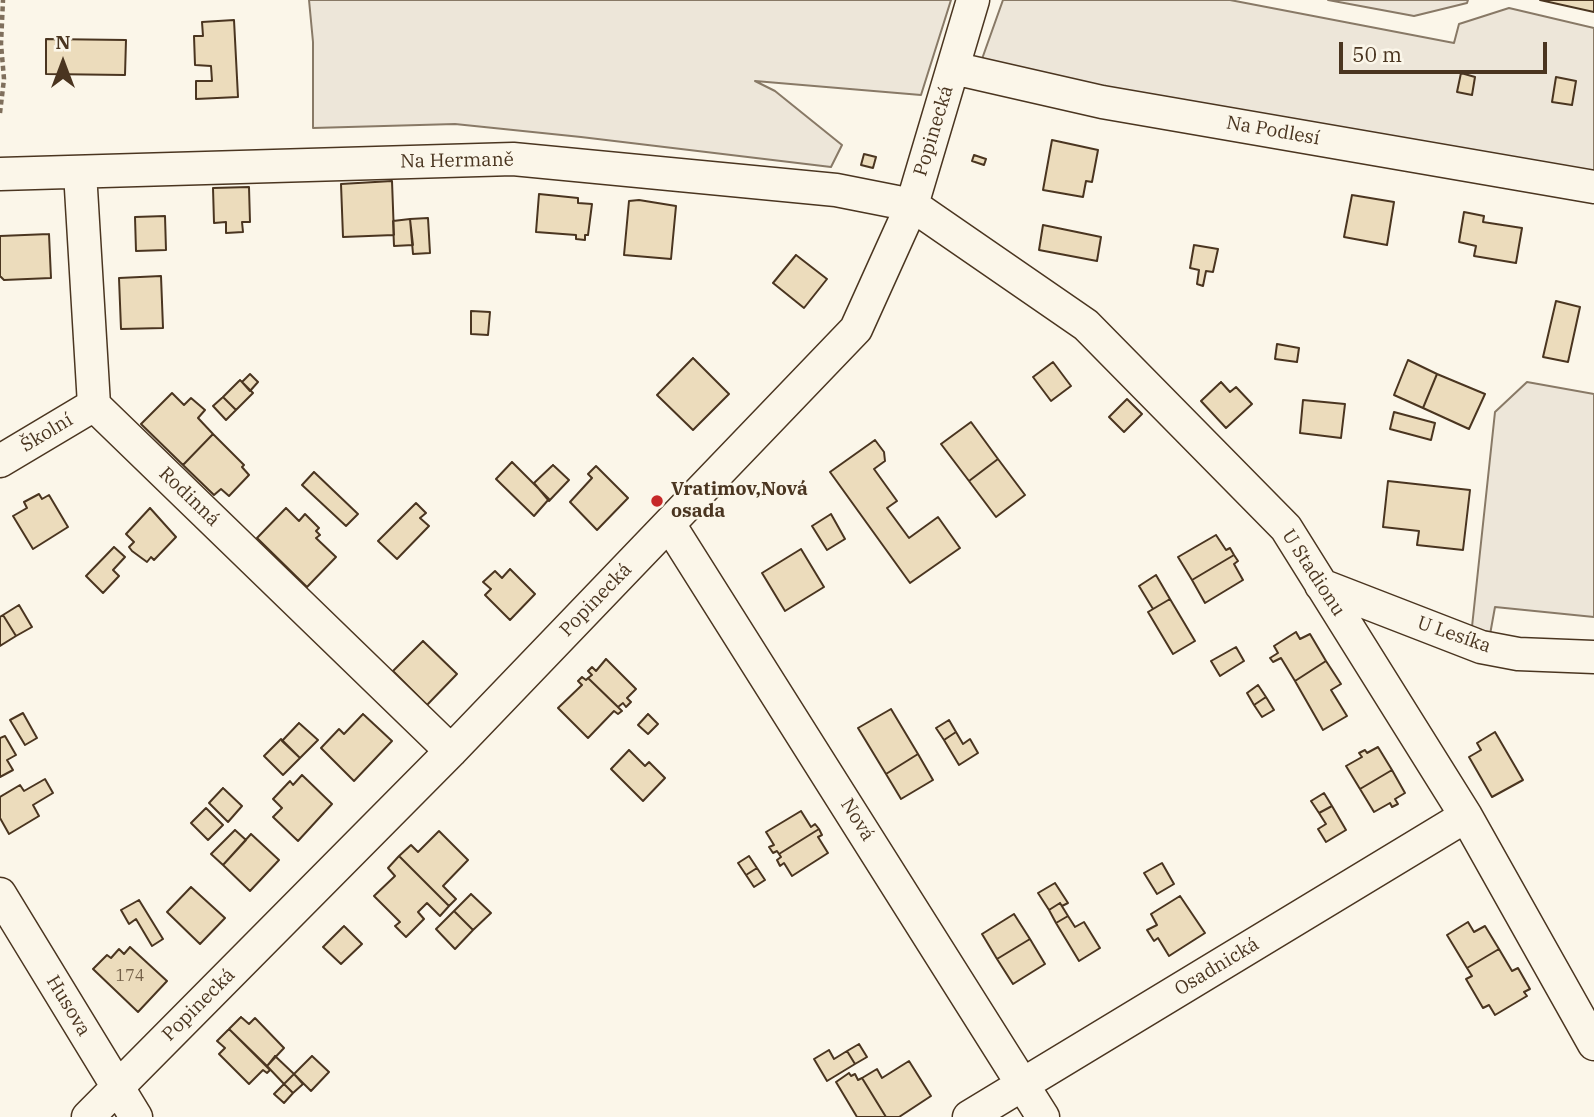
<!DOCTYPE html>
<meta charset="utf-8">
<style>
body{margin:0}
#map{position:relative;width:1594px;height:1117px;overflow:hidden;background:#fbf6e9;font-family:"IBM Plex Serif",serif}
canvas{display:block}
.north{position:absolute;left:28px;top:28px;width:70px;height:70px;-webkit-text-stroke:5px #fbf6e9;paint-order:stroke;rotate:0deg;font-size:19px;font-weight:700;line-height:28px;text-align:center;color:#4a3520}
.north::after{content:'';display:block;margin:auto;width:24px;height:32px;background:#4a3520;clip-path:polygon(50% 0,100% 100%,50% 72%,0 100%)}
.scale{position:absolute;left:1339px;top:42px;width:208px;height:32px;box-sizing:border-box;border:4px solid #4a3520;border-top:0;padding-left:9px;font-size:21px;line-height:24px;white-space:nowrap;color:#4a3520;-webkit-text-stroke:5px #fbf6e9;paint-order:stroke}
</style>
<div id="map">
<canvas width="1594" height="1117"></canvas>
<div class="north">N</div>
<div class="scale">50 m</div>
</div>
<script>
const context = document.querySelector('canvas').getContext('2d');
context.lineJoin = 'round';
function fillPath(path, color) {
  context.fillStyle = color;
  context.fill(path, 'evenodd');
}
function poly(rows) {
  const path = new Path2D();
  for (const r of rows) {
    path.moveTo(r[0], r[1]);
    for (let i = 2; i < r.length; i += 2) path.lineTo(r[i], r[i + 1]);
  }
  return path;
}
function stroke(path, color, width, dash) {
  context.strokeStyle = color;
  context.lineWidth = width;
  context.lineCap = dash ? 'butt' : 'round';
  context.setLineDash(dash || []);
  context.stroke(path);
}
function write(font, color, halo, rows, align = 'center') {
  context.font = font + ' "IBM Plex Serif",serif';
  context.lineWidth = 5;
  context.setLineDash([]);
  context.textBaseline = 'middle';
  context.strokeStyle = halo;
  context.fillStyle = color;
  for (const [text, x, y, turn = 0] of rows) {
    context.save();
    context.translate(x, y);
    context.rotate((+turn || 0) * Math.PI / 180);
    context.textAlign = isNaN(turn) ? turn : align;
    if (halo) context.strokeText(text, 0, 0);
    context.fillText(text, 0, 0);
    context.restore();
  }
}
const green = poly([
 [309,0,951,0,921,95,755,81,775,91,842,145,831,167,581,137,455,124,313,128,313,42,309,0],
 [1003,0,1230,0,1454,43,1459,24,1509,8,1594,28,1594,180,1101,89,982,59,1003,0],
 [1328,0,1468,0,1467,3,1414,16,1328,0],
 [1527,382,1594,394,1594,617,1495,607,1489,640,1471,636,1495,412,1527,382]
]);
const building = poly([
 [1540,0,1594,0,1594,12,1540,0],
 [234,20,238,97,196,99,196,81,212,81,211,66,195,65,194,36,203,36,202,22,234,20],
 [46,39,126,40,125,75,46,74,46,39],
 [1461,73,1475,77,1472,95,1457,92,1461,73],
 [1556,77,1576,81,1572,105,1552,102,1556,77],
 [1052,140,1098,150,1092,182,1086,181,1083,197,1043,190,1052,140],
 [864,154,876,157,873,168,861,165,864,154],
 [974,155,986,159,984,165,972,161,974,155],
 [392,181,394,235,343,237,341,184,392,181],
 [249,187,250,222,242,222,243,232,226,233,226,222,214,223,213,188,249,187],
 [539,194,578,198,578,203,592,204,588,235,585,235,585,240,576,239,576,235,536,232,539,194],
 [1352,195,1394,202,1387,245,1344,237,1352,195],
 [639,200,676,206,671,259,624,255,629,201,639,200],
 [1464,212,1484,216,1483,222,1522,228,1516,263,1474,256,1476,246,1459,242,1464,212],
 [165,216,166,250,136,251,135,217,165,216],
 [428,218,430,253,413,254,410,219,428,218],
 [410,219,413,245,394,246,393,221,410,219],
 [1043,225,1101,237,1097,261,1039,250,1043,225],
 [49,234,51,278,4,280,0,276,0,236,49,234],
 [1194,245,1218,249,1213,272,1206,271,1203,286,1197,284,1199,270,1190,268,1194,245],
 [796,255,827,279,804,308,773,283,796,255],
 [161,276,163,328,121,329,119,278,161,276],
 [1556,301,1580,307,1568,362,1543,357,1556,301],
 [471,311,490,312,488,335,471,334,471,311],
 [1277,344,1299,348,1297,362,1275,359,1277,344],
 [693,358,729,394,693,430,657,395,693,358],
 [1408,360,1437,374,1423,408,1394,395,1408,360],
 [1053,362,1071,386,1051,401,1033,377,1053,362],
 [250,374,258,382,250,391,242,382,250,374],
 [1437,374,1485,394,1469,429,1423,408,1437,374],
 [240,380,253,393,236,410,223,397,240,380],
 [1221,382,1230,392,1236,387,1252,404,1226,428,1201,401,1221,382],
 [172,393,184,405,191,398,205,410,198,418,213,434,183,465,141,424,172,393],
 [223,397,236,410,226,420,213,406,223,397],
 [1127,399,1142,414,1124,432,1109,417,1127,399],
 [1303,400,1345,404,1341,438,1300,433,1303,400],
 [1394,412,1435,423,1431,440,1390,429,1394,412],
 [971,422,998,459,969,481,941,444,971,422],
 [213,434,244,465,242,467,249,475,229,496,221,489,214,495,183,465,213,434],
 [875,440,884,452,885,461,874,469,897,501,887,508,909,538,938,517,960,548,910,583,830,472,875,440],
 [998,459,1025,495,996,517,969,481,998,459],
 [512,462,549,499,534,516,496,479,512,462],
 [553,465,569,480,549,501,534,483,553,465],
 [596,466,628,498,597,530,570,502,592,478,588,474,596,466],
 [314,472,358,514,346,526,302,485,314,472],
 [1388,481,1470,490,1463,550,1417,545,1419,531,1383,527,1388,481],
 [39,494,42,499,49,495,68,527,33,549,13,516,27,508,24,502,39,494],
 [416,503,426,513,420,518,429,526,397,559,378,541,416,503],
 [150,508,176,537,154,560,151,557,147,562,132,551,129,547,134,542,126,534,150,508],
 [286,508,299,521,305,514,319,528,316,531,320,535,316,538,336,557,307,587,257,538,286,508],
 [831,514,845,539,827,550,812,526,831,514],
 [1216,535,1226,550,1230,548,1234,555,1192,580,1178,557,1216,535],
 [114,547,125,557,113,570,119,576,103,593,86,576,114,547],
 [801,549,824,587,785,611,762,573,801,549],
 [1234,555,1238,561,1234,564,1243,580,1205,603,1192,580,1234,555],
 [510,569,535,594,510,620,485,595,491,589,483,582,495,571,502,578,510,569],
 [1156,575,1170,599,1153,609,1139,586,1156,575],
 [1170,599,1195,641,1173,654,1148,612,1170,599],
 [19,605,32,627,16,636,3,615,19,605],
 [3,615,16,636,0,646,0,617,3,615],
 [1296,632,1300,639,1310,634,1326,661,1295,681,1281,658,1273,662,1270,658,1278,653,1274,646,1296,632],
 [423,641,457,674,427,705,393,671,423,641],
 [1236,647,1244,661,1220,676,1211,661,1236,647],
 [606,659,636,689,627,698,631,702,626,707,623,703,618,707,588,678,592,675,588,671,592,667,596,671,606,659],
 [1326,661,1341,684,1331,690,1347,716,1323,730,1295,681,1326,661],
 [582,677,586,680,588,678,622,711,618,714,614,711,588,738,558,708,582,685,578,681,582,677],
 [1258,685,1266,697,1254,705,1247,693,1258,685],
 [1266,697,1274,710,1262,717,1254,705,1266,697],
 [891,709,918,754,886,774,858,728,891,709],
 [23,713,37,738,25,745,10,720,23,713],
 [363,714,392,741,354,781,321,748,339,729,344,734,363,714],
 [648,714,658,724,648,734,638,725,648,714],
 [949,720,956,732,944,740,936,728,949,720],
 [299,723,318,740,300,758,282,741,299,723],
 [956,732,963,744,970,739,978,753,959,765,944,740,956,732],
 [1495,732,1523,780,1492,797,1469,757,1481,750,1477,743,1495,732],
 [5,736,16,755,7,760,13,770,0,777,0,738,5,736],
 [281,739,300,758,283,775,264,756,281,739],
 [1378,747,1392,770,1360,789,1346,766,1362,757,1359,753,1365,750,1367,753,1378,747],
 [629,750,645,766,649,762,665,778,643,801,611,769,629,750],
 [918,754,933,780,901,799,886,774,918,754],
 [1392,770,1405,793,1395,799,1398,804,1392,807,1390,803,1374,812,1360,789,1392,770],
 [302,775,332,804,298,841,273,817,282,808,273,799,290,781,293,785,302,775],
 [45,779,53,793,33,805,39,816,9,834,0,818,0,797,20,785,24,791,45,779],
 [223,788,242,806,228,822,209,803,223,788],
 [1324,793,1332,806,1319,813,1311,801,1324,793],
 [1332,806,1346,830,1326,842,1318,829,1326,824,1319,813,1332,806],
 [206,808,223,825,208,840,191,823,206,808],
 [801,811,811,827,815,824,819,829,779,854,777,851,773,853,769,847,774,845,766,832,801,811],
 [819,829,822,835,818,837,828,853,792,876,784,863,780,866,777,860,781,857,779,854,819,829],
 [235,830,246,840,223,865,211,854,235,830],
 [439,831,468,860,443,886,456,899,449,906,399,856,411,845,418,852,439,831],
 [251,834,279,860,250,891,223,865,251,834],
 [399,856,449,906,440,916,427,903,418,912,424,919,406,937,395,926,400,922,374,896,395,876,388,868,399,856],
 [749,856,757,868,746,875,738,863,749,856],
 [1162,863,1174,884,1157,894,1144,873,1162,863],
 [757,868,765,880,754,887,746,875,757,868],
 [1055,883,1068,903,1062,906,1060,903,1049,910,1038,893,1055,883],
 [191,887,225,918,200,944,167,912,191,887],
 [471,894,491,913,473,930,454,911,471,894],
 [1180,896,1205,933,1169,956,1158,938,1154,941,1147,930,1157,925,1151,914,1180,896],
 [139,900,163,939,152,946,136,919,129,924,121,910,139,900],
 [1060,903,1068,916,1056,923,1049,910,1060,903],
 [454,911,473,930,455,949,436,929,454,911],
 [1014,914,1030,939,997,959,982,934,1014,914],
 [1068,916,1075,927,1084,922,1100,948,1079,961,1056,923,1068,916],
 [1468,922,1474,932,1485,926,1499,949,1467,968,1447,935,1468,922],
 [344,926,362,944,341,964,323,947,344,926],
 [1030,939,1045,964,1013,984,997,959,1030,939],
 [130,947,167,981,138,1012,93,969,107,955,111,958,119,949,124,954,130,947],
 [1499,949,1512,971,1518,968,1530,989,1524,992,1527,996,1495,1015,1489,1005,1483,1008,1466,979,1472,976,1467,968,1499,949],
 [241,1017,249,1024,255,1018,284,1048,267,1066,229,1029,241,1017],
 [229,1029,270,1070,267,1073,263,1070,249,1084,219,1054,225,1048,217,1041,229,1029],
 [859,1044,867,1057,855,1064,847,1051,859,1044],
 [829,1050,834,1059,847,1051,855,1064,827,1081,814,1059,829,1050],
 [275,1056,294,1074,284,1084,267,1066,275,1056],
 [312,1056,329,1072,311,1091,294,1074,312,1056],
 [909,1061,931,1096,899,1117,886,1117,862,1078,877,1069,882,1078,909,1061],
 [849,1073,851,1076,855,1074,858,1080,862,1078,886,1117,857,1117,836,1082,849,1073],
 [294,1074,303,1084,293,1093,284,1084,294,1074],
 [284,1084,293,1093,284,1103,274,1094,284,1084]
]);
const path = poly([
 [0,113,4,79,1,44,3,0]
]);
const minor = poly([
 [953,68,1102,102,1594,187],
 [80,172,94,405,451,751],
 [0,174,513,159,836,190,912,205,1086,325,1286,528,1466,816,1594,1044],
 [0,461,94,405],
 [669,524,1043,1117],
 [1321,585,1481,647,1518,654,1594,657],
 [0,894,136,1117],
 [88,1117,451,751,856,329,912,205,973,0],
 [969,1117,1466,816]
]);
const markers = [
 [657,501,7,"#c62828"]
];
const numberNames = [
 ["174",130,976]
];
const streetNames = [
 ["Popinecká",934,131,-73],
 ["Na Podlesí",1273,131,10],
 ["Na Hermaně",457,161,-1],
 ["Školní",47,433,-31],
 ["Rodinná",189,497,44],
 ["U Stadionu",1313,573,57],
 ["Popinecká",596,600,-46],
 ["U Lesíka",1454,635,19],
 ["Nová",857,820,58],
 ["Osadnická",1217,967,-31],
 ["Popinecká",199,1005,-45],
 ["Husova",68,1006,59]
];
const poiNames = [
 ["Vratimov,Nová",671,490],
 ["osada",671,512]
];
fillPath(green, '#ede6d9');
stroke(green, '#887966', 2);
fillPath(building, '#ecdcbc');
stroke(building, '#4a3520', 2);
stroke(minor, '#4a3520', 35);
stroke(path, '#7f6f5c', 4.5, [5, 3.5]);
stroke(minor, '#fbf6e9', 32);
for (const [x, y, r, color] of markers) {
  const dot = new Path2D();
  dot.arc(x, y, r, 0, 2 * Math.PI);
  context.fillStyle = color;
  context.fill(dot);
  stroke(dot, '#fbf6e9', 2.5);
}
write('16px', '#725f47', null, numberNames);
write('19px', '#4a3520', '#fbf6e9', streetNames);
write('bold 19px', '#4a3520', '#fbf6e9', poiNames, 'left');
</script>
